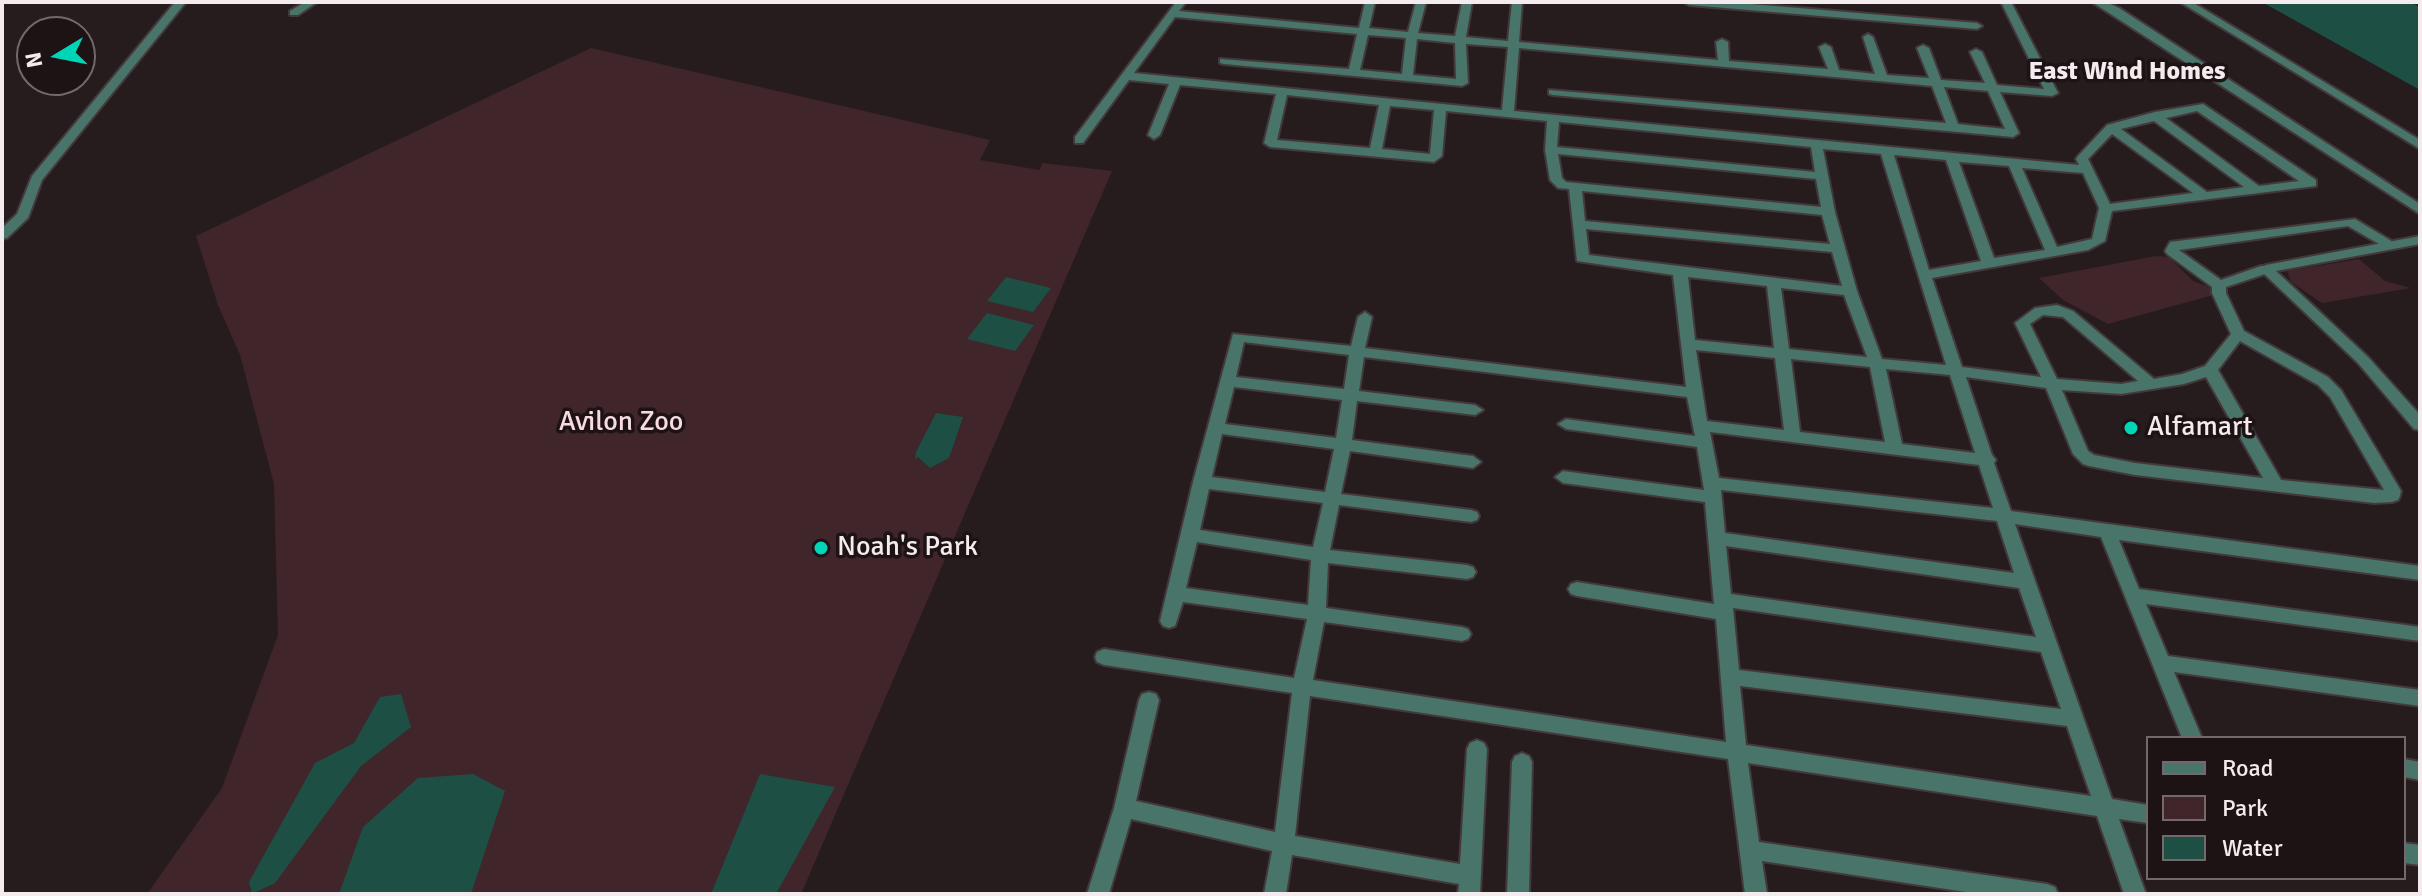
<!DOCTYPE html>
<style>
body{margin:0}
#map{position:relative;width:2422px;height:896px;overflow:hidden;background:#261c1e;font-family:Signika,sans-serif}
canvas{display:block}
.frame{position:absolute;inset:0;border:4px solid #f3ebed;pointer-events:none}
.legend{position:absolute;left:2146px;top:736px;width:260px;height:144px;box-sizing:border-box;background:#1d1315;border:2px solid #73696b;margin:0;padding:10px 14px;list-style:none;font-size:24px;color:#f3ebed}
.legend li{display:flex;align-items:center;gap:16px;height:40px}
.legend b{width:40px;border:2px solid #73696b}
.north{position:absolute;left:16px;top:16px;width:80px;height:80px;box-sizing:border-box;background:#1d1315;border:2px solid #73696b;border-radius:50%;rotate:260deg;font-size:22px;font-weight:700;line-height:32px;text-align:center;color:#f3ebed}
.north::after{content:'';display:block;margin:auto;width:28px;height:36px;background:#00d5b7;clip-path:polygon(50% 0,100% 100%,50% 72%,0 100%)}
</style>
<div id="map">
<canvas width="2422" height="896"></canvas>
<div class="frame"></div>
<ul class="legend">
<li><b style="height:10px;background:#48746a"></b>Road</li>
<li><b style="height:22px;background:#40252b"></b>Park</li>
<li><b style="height:22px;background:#1d4f45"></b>Water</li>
</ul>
<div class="north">N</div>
</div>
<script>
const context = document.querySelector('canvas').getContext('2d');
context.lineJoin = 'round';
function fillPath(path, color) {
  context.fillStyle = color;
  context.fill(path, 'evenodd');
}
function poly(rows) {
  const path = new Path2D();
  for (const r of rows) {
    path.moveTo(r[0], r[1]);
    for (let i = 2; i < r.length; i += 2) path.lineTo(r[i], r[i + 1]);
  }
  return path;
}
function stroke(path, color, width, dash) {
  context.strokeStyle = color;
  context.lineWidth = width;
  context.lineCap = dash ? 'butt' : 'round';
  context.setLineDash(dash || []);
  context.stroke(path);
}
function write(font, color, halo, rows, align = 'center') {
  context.font = font + ' Signika,sans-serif';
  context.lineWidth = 7;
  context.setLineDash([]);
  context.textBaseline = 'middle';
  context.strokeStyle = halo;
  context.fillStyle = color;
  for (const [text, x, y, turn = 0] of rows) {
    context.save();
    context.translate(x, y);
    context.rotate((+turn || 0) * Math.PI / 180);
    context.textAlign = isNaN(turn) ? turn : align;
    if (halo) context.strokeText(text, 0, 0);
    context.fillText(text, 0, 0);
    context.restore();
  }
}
const green = poly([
 [591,48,990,140,980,160,1040,170,1042,163,1112,171,801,894,147,894,222,788,278,635,274,484,240,355,218,305,196,236],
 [2156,256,2169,257,2193,281,2209,287,2217,294,2108,324,2063,300,2039,278],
 [2359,259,2385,281,2411,288,2322,303,2291,282,2287,271]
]);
const water = poly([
 [2262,2,2410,2,2420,7,2420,90],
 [1006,277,1051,288,1033,312,987,301],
 [987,313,1034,325,1015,351,967,339],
 [936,413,963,417,949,458,930,468,918,457,915,459,916,452],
 [401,694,411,727,361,766,275,883,252,894,249,882,315,763,354,743,380,697],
 [473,774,505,791,471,894,339,894,363,827,418,778],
 [760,774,835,787,776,894,711,894]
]);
const minor = poly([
 [305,2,317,2,298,15,290,15,290,11,305,2],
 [1176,2,1186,2,1179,11,1359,28,1365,2,1375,2,1369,28,1408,32,1416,2,1426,2,1418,33,1455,36,1462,2,1472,2,1466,37,1508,41,1512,2,1522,2,1519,42,1718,60,1716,42,1722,39,1728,42,1729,61,1828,69,1819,47,1825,44,1831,47,1839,70,1875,74,1863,37,1868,34,1873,37,1887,75,1929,78,1917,48,1923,45,1929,48,1941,80,1985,83,1970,52,1976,49,1982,52,1997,85,2044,89,2001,2,2011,2,2058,93,2052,96,2000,92,2019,133,2013,137,1553,95,1549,94,1549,90,1946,123,1932,86,1519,48,1514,111,2079,165,2076,159,2078,156,2107,125,2155,112,2203,104,2316,180,2316,186,2112,211,2105,241,2088,250,1932,278,1962,367,2041,377,2015,323,2035,308,2057,305,2073,311,2154,379,2182,374,2205,366,2231,334,2212,293,2212,287,2167,254,2165,251,2170,242,2355,219,2398,245,2396,248,2386,248,2348,226,2179,250,2221,280,2261,266,2271,266,2273,269,2271,272,2226,287,2226,293,2244,331,2328,377,2341,390,2401,491,2400,496,2398,500,2392,502,2374,503,2135,475,2089,466,2083,464,2073,454,2046,388,1966,377,1992,455,1996,460,1994,463,2011,511,2420,566,2420,580,2119,540,2139,589,2420,627,2420,641,2146,604,2168,656,2420,690,2420,706,2174,672,2202,738,2182,738,2101,537,2015,524,2112,799,2148,805,2148,823,2119,819,2146,894,2124,894,2097,816,1748,763,1759,842,2047,884,2055,887,2058,894,1979,894,1762,861,1767,894,1745,894,1728,759,1310,696,1295,836,1460,864,1467,749,1470,743,1477,740,1484,743,1487,749,1480,894,1458,894,1459,884,1292,855,1286,894,1264,894,1272,851,1131,819,1109,894,1087,894,1114,808,1139,700,1142,694,1149,692,1156,694,1159,700,1136,801,1275,832,1292,693,1104,665,1097,662,1095,657,1097,652,1104,649,1294,678,1307,619,1183,602,1175,626,1169,628,1163,626,1160,621,1193,482,1233,334,1351,346,1358,317,1365,312,1372,317,1365,348,1686,387,1673,275,1577,261,1569,189,1558,188,1550,180,1545,150,1547,121,1446,111,1442,156,1434,162,1270,147,1264,143,1276,94,1180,85,1160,135,1154,139,1148,135,1169,84,1129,80,1083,143,1075,143,1075,137,1176,2],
 [1175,17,1357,34,1349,69,1220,59,1220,63,1224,64,1462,86,1468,83,1466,44,1508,47,1502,110,1134,73,1175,17],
 [1368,35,1406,38,1402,74,1360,70,1368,35],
 [1417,39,1455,43,1456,79,1413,75,1417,39],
 [1944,87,1988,91,2005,129,1958,124,1944,87],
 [1287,95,1379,105,1370,148,1277,140,1287,95],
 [1390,106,1434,110,1430,154,1382,149,1390,106],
 [2197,111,2299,181,2259,186,2166,118,2197,111],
 [2154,121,2244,187,2207,192,2121,129,2154,121],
 [1559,122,1811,147,1815,172,1557,147,1559,122],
 [2112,134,2193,193,2110,204,2088,159,2112,134],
 [1823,149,1881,154,1946,365,1882,359,1857,291,1835,212,1823,149],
 [1558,154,1816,179,1821,207,1566,182,1562,178,1558,154],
 [1894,155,1946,160,1981,261,1929,270,1894,155],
 [1959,162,2009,166,2045,250,1994,258,1959,162],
 [2022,168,2083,173,2099,208,2092,239,2057,247,2022,168],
 [1582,191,1822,215,1830,244,1585,221,1582,191],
 [1586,229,1832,252,1842,286,1589,255,1586,229],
 [1688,277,1767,286,1774,348,1695,340,1688,277],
 [1781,288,1844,295,1867,357,1789,349,1781,288],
 [2043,315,2063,317,2138,381,2121,384,2057,379,2030,324,2043,315],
 [2240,341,2318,385,2330,397,2384,490,2281,480,2218,370,2240,341],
 [1244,342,1349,355,1344,389,1236,377,1244,342],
 [1696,350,1775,358,1784,430,1707,421,1696,350],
 [1364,357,1687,397,1695,436,1566,419,1558,424,1566,429,1697,447,1704,490,1563,471,1555,477,1563,483,1705,502,1714,604,1577,582,1571,584,1568,589,1571,594,1577,596,1716,619,1726,742,1313,680,1324,622,1462,641,1468,639,1471,634,1468,629,1462,627,1326,608,1328,563,1467,579,1473,577,1476,572,1473,567,1467,565,1330,550,1339,505,1471,522,1477,520,1479,516,1477,512,1471,510,1341,494,1350,451,1473,468,1481,462,1473,456,1352,440,1357,401,1475,415,1483,410,1475,405,1359,391,1364,357],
 [1791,359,1870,367,1885,442,1800,432,1791,359],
 [1886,369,1950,375,1975,453,1902,444,1886,369],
 [2206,377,2263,478,2135,463,2094,455,2088,451,2062,390,2121,394,2184,384,2206,377],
 [1234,387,1342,400,1336,438,1225,424,1234,387],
 [1710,432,1979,465,1993,508,1719,478,1710,432],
 [1222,434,1334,449,1325,492,1212,477,1222,434],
 [1209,489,1323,503,1313,547,1200,530,1209,489],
 [1721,490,1997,521,2014,573,1725,533,1721,490],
 [1197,542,1311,560,1308,605,1186,588,1197,542],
 [1726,546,2019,588,2036,637,1731,594,1726,546],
 [1733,608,2041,652,2061,709,1739,670,1733,608],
 [1740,686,2067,726,2091,796,1746,745,1740,686],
 [1684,2,1727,2,1977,23,1982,26,1977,29,1689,5,1684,2],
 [2092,2,2106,2,2119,8,2420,204,2420,214,2092,2],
 [1522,753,1529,756,1532,762,1529,894,1507,894,1512,762,1515,756,1522,753],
 [2404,759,2420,762,2420,780,2404,777,2404,759],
 [2404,843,2420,845,2420,865,2404,863,2404,843]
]);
const tertiary = poly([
 [175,2,186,2,42,180,28,218,7,238,2,239,2,228,17,214,32,176,175,2],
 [2180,2,2192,2,2420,140,2420,149,2180,2],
 [2420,236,2420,244,2276,271,2368,357,2420,415,2420,430,2414,429,2358,363,2259,269,2266,265,2420,236]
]);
const markers = [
 [2131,428,8,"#00d5b7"],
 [821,548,8,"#00d5b7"]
];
const farNeighbourhoodnames = [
 ["East Wind Homes",2127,72]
];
const parkNames = [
 ["Avilon Zoo",621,423]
];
const poiNames = [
 ["Alfamart",2147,428],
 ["Noah's Park",837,548]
];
fillPath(green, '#40252b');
fillPath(water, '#1d4f45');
stroke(minor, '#43393b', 4);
stroke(tertiary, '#43393b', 4);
fillPath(minor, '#48746a');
fillPath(tertiary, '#48746a');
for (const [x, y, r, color] of markers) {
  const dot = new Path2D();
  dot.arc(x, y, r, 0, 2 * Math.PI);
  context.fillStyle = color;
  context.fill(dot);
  stroke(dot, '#1d1315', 3);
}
write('bold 26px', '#f3ebed', '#1d1315', farNeighbourhoodnames);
write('28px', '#f8dae0', '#1d1315', parkNames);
write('28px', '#f3ebed', '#1d1315', poiNames, 'left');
</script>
